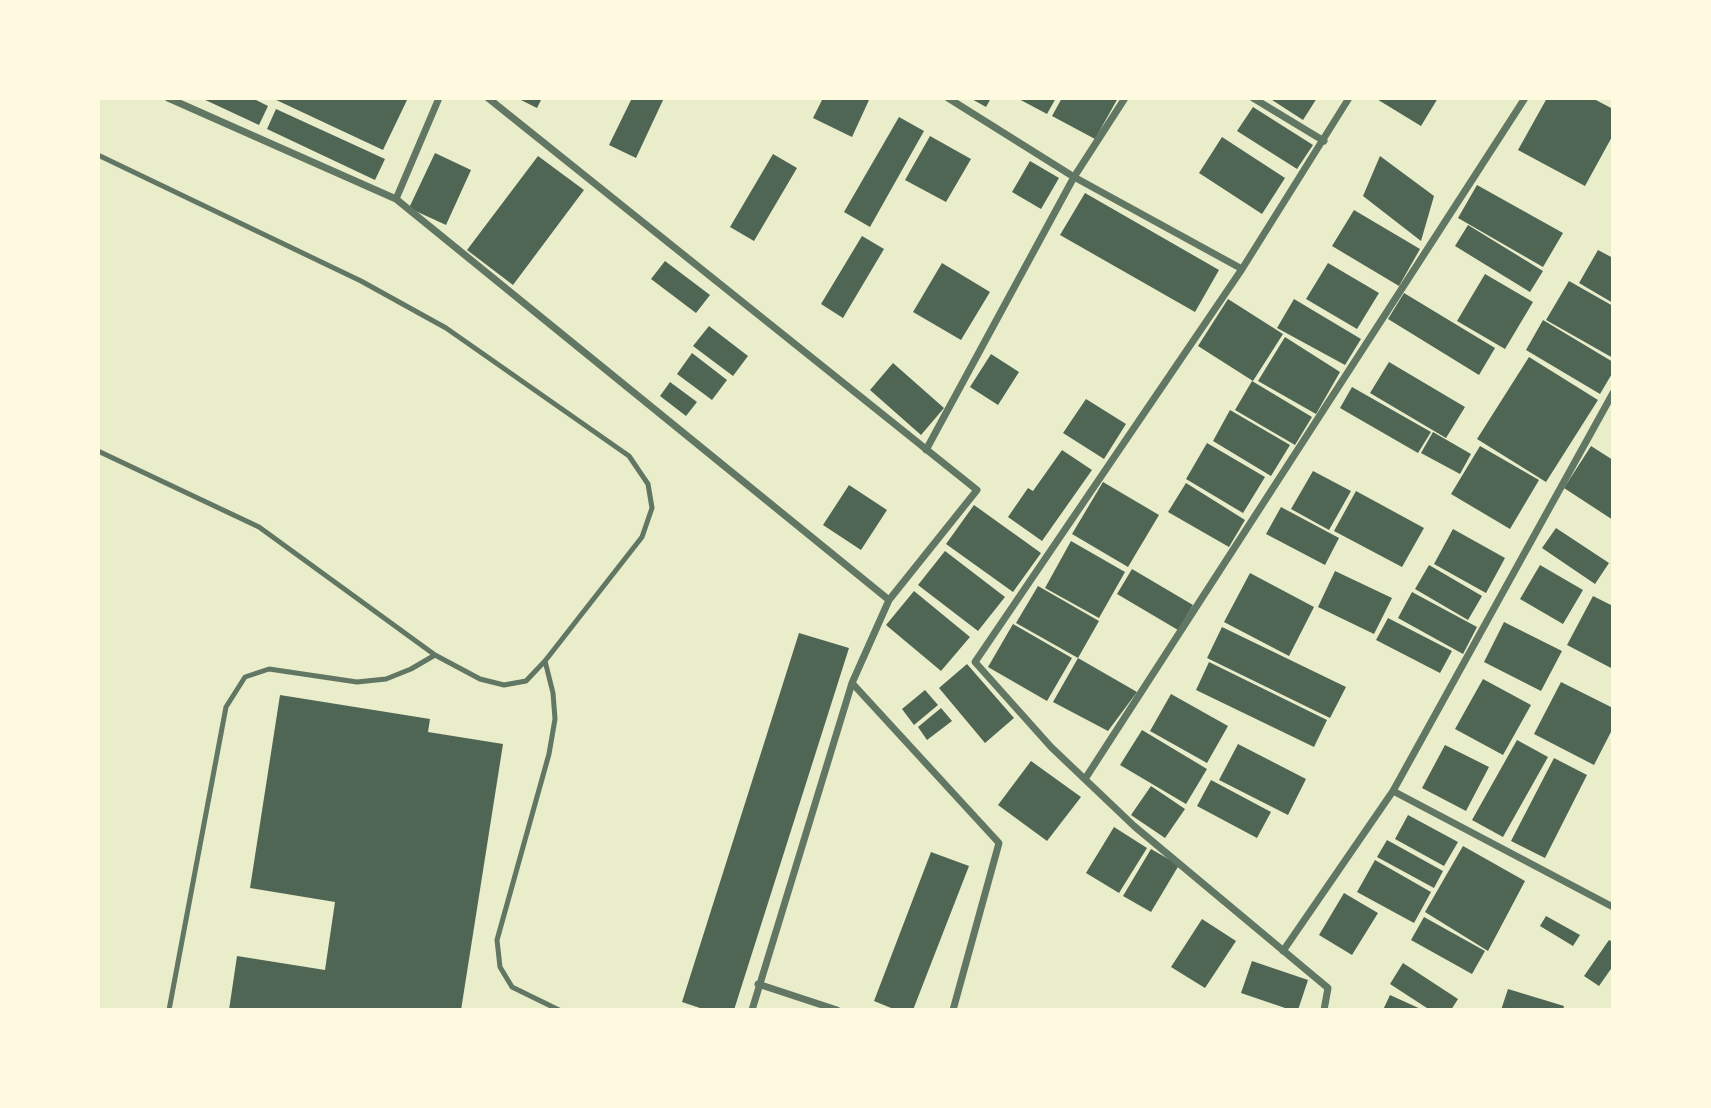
<!DOCTYPE html>
<style>
body{margin:0}
#map{position:relative;width:1711px;height:1108px;overflow:hidden;background:#e9edc9;font-family:Barlow,sans-serif}
canvas{display:block}
.frame{position:absolute;inset:0;border:100px solid #fefae0;pointer-events:none}
</style>
<div id="map">
<canvas width="1711" height="1108"></canvas>
<div class="frame"></div>
</div>
<script>
const context = document.querySelector('canvas').getContext('2d');
context.lineJoin = 'round';
function fillPath(path, color) {
  context.fillStyle = color;
  context.fill(path, 'evenodd');
}
function poly(rows) {
  const path = new Path2D();
  for (const r of rows) {
    path.moveTo(r[0], r[1]);
    for (let i = 2; i < r.length; i += 2) path.lineTo(r[i], r[i + 1]);
  }
  return path;
}
function stroke(path, color, width, dash) {
  context.strokeStyle = color;
  context.lineWidth = width;
  context.lineCap = dash ? 'butt' : 'round';
  context.setLineDash(dash || []);
  context.stroke(path);
}
const building = poly([
 [201,98,252,98,268,106,259,125],
 [272,98,408,98,383,150],
 [517,98,542,98,537,108],
 [632,98,664,98,636,158,609,145],
 [823,98,864,98,869,100,852,137,813,118],
 [970,98,991,98,986,107],
 [1017,98,1056,98,1047,114],
 [1062,98,1118,98,1095,139,1052,116],
 [1269,98,1317,98,1303,120],
 [1375,98,1438,98,1421,126],
 [1547,98,1592,98,1613,109,1613,135,1585,186,1518,150],
 [1253,107,1313,145,1297,169,1237,131],
 [276,109,385,159,375,180,267,129],
 [899,117,924,131,870,227,844,212],
 [930,136,971,159,946,202,905,180],
 [1222,137,1285,178,1262,214,1199,173],
 [435,153,471,170,446,225,409,208],
 [773,154,797,168,754,241,730,227],
 [538,156,584,190,513,285,467,250],
 [1380,156,1434,196,1421,241,1363,196],
 [1030,161,1059,178,1041,209,1012,192],
 [1477,185,1563,233,1543,267,1458,218],
 [1085,193,1219,270,1195,312,1060,235],
 [1354,210,1420,249,1399,286,1332,246],
 [1468,225,1543,271,1530,292,1455,246],
 [862,236,884,249,843,318,821,304],
 [1598,250,1613,258,1613,303,1579,283],
 [665,261,710,295,696,313,651,279],
 [942,263,990,292,961,340,913,312],
 [1328,263,1379,293,1357,329,1306,299],
 [1485,274,1533,302,1505,349,1457,321],
 [1569,281,1613,306,1613,358,1546,320],
 [1404,293,1495,348,1479,375,1388,319],
 [1228,299,1283,334,1253,381,1198,346],
 [1294,299,1361,339,1345,365,1277,328],
 [1543,320,1613,362,1613,372,1600,394,1526,350],
 [709,326,748,356,733,376,693,346],
 [1285,337,1340,372,1316,414,1258,381],
 [692,353,727,380,712,400,677,374],
 [991,354,1019,372,998,405,970,387],
 [1529,357,1598,400,1546,482,1477,439],
 [1389,362,1465,407,1446,438,1370,393],
 [893,363,944,408,921,435,870,390],
 [1252,381,1312,417,1295,445,1235,410],
 [670,382,697,402,686,416,660,396],
 [1352,387,1431,432,1418,453,1340,408],
 [1086,399,1126,424,1104,459,1063,433],
 [1230,410,1290,445,1271,476,1213,441],
 [1433,432,1471,454,1460,474,1421,453],
 [1207,443,1265,477,1243,513,1186,479],
 [1480,446,1539,480,1510,529,1451,494],
 [1591,446,1613,460,1613,520,1564,488],
 [1062,450,1092,470,1042,541,1008,517,1028,488,1033,491],
 [1313,471,1351,491,1329,530,1291,509],
 [1103,482,1159,515,1128,567,1072,534],
 [1186,483,1245,520,1229,547,1168,512],
 [849,485,887,510,861,550,823,525],
 [1356,491,1424,528,1402,567,1334,531],
 [974,505,1041,553,1013,592,946,544],
 [1281,507,1339,538,1325,565,1266,534],
 [1556,528,1609,563,1595,584,1542,548],
 [1453,529,1505,558,1486,593,1434,564],
 [1071,541,1125,572,1099,618,1045,588],
 [945,551,1005,597,978,631,918,585],
 [1429,565,1482,596,1468,620,1415,589],
 [1540,565,1583,590,1563,624,1520,599],
 [1132,569,1193,605,1178,630,1117,594],
 [1335,571,1392,598,1374,634,1318,607],
 [1250,573,1314,607,1289,656,1224,622],
 [1038,586,1099,621,1078,658,1016,623],
 [914,591,970,637,941,671,886,625],
 [1412,592,1477,627,1463,654,1398,618],
 [1593,596,1613,606,1613,669,1567,645],
 [1388,618,1452,651,1440,673,1376,640],
 [1504,622,1562,651,1541,691,1484,662],
 [1013,624,1072,658,1047,701,988,667],
 [1222,627,1346,687,1330,718,1207,658],
 [799,633,849,648,734,1010,706,1010,682,1002],
 [1078,658,1137,692,1108,731,1053,702],
 [1209,662,1327,720,1314,747,1196,690],
 [967,664,1014,718,985,743,939,688],
 [1483,679,1531,705,1503,755,1455,729],
 [1561,682,1613,708,1613,728,1594,765,1534,734],
 [925,690,938,705,914,725,902,709],
 [1171,694,1228,726,1207,763,1150,731],
 [280,695,430,719,428,732,503,744,461,1010,229,1010,237,956,325,970,335,902,250,888],
 [941,708,952,721,927,740,918,727],
 [1142,730,1207,769,1186,804,1120,765],
 [1517,740,1548,757,1503,837,1472,820],
 [1238,744,1306,779,1288,815,1219,780],
 [1445,745,1489,767,1466,811,1422,788],
 [1554,758,1587,775,1545,858,1511,841],
 [1031,761,1081,797,1047,841,998,805],
 [1211,780,1271,812,1257,838,1197,806],
 [1151,786,1185,809,1165,838,1131,815],
 [1408,815,1458,842,1444,866,1395,839],
 [1114,827,1147,848,1119,893,1086,873],
 [1387,840,1443,871,1434,888,1377,857],
 [1463,846,1525,881,1488,951,1425,912],
 [1151,849,1179,865,1151,912,1123,896],
 [931,852,969,866,913,1010,896,1010,874,1001],
 [1375,860,1431,892,1414,923,1357,892],
 [1344,893,1378,913,1352,955,1319,935],
 [1546,916,1580,935,1573,946,1540,926],
 [1424,917,1485,951,1472,974,1411,940],
 [1202,919,1236,941,1205,988,1171,967],
 [1609,940,1613,942,1613,966,1599,986,1584,976],
 [1252,961,1308,980,1298,1010,1291,1010,1241,993],
 [1403,963,1458,999,1451,1010,1430,1010,1390,984],
 [1508,989,1564,1006,1563,1010,1501,1010],
 [1390,995,1423,1010,1383,1010]
]);
const service = poly([
 [98,155,361,281,446,328,629,456,648,484,652,508,642,537,545,661,526,681,504,685,480,679,435,655,259,527,98,451],
 [545,661,553,693,555,719,549,754,497,940,500,967,512,987,559,1010],
 [169,1010,226,707,245,677,269,669,357,682,386,679,411,669,435,655]
]);
const minor = poly([
 [168,98,396,199,439,98],
 [488,98,977,490,889,600,852,683,752,1010],
 [948,98,1074,177,1242,269],
 [1253,98,1324,141],
 [396,199,889,600],
 [1613,393,1393,791,1613,907],
 [926,450,1074,177,1125,98],
 [852,683,999,843,953,1010],
 [1085,779,1525,98],
 [1283,951,1393,791],
 [758,984,837,1010],
 [1324,1010,1328,988,1134,826,1051,747,975,662,1242,269,1349,98]
]);
fillPath(building, '#4f6655');
stroke(service, '#617663', 5);
stroke(minor, '#617663', 7);
</script>
